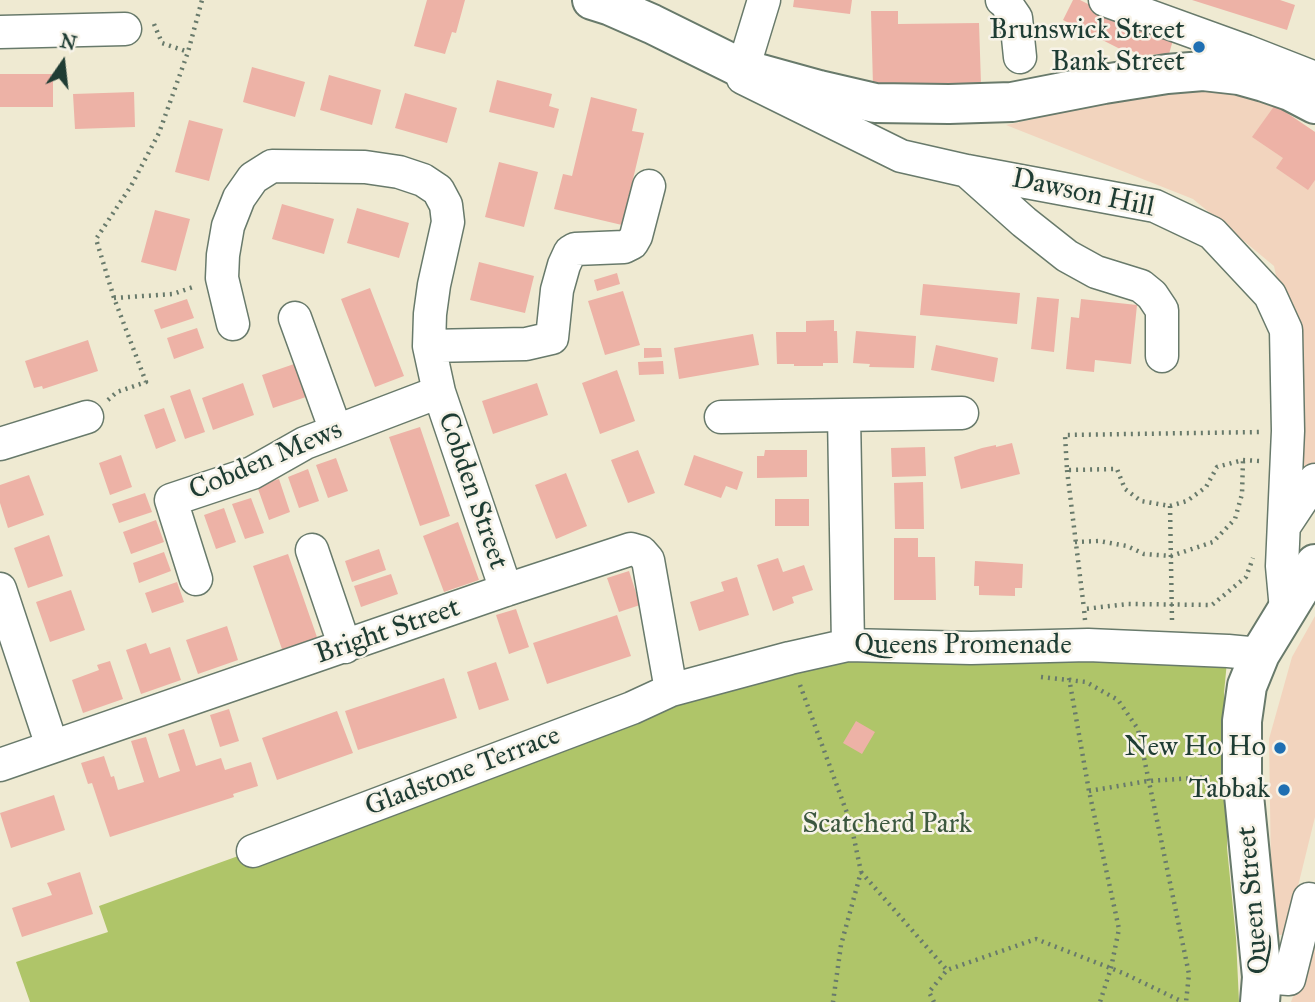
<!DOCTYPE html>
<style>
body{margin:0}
#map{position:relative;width:1315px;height:1002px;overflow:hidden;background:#efead2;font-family:"IM FELL Great Primer",serif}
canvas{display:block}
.north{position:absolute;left:28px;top:28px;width:70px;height:70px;-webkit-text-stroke:5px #f7f3e8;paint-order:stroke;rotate:14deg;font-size:19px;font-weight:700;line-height:28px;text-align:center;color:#1f3d34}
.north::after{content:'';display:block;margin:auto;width:24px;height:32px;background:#1f3d34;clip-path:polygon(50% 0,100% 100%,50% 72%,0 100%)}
</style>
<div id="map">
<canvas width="1315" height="1002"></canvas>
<div class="north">N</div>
</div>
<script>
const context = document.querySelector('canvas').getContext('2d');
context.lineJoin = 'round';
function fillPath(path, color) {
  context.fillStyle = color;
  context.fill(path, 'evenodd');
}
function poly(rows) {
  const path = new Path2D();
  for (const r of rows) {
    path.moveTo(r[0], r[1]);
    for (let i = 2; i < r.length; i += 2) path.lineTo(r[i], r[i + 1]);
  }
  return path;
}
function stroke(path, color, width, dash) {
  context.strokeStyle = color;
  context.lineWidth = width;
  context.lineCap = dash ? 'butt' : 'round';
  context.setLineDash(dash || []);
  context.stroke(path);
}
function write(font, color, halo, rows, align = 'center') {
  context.font = font + ' "IM FELL Great Primer",serif';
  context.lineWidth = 5;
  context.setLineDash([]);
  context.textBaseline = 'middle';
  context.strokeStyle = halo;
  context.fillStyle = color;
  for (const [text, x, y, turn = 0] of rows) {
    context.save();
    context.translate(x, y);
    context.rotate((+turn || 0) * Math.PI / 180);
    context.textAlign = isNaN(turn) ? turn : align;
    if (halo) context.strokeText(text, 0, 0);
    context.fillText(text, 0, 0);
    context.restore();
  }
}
const built = poly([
 [1217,89,1260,97,1275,105,1315,132,1315,504,1287,552,1299,387,1274,266,1193,199,1006,125,1096,105,1167,94],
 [1315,616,1315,817,1286,935,1272,935,1269,739,1292,657],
 [1312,945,1315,946,1315,1002,1291,1002]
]);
const green = poly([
 [1228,651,1224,693,1229,754,1227,848,1236,938,1239,1002,30,1002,16,962,108,932,99,906,790,658]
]);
const building = poly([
 [427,0,465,0,456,33,452,32,445,54,414,46],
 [794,0,852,0,850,14,793,7],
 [1073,0,1080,0,1136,28,1173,40,1169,54,1140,55,1126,48,1124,51,1063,20],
 [1192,0,1280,0,1295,5,1287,30],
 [871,11,898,11,898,24,979,23,981,84,873,86],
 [252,67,305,82,295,117,243,102],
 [0,74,53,74,53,107,0,107],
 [329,75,381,90,372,125,320,110],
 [497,80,552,94,549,106,559,109,554,128,489,112],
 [134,92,135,127,75,129,73,94],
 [405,93,457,108,447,143,395,128],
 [591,97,637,109,632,131,644,133,622,225,554,209,563,174,572,176],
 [1275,105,1315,132,1315,180,1308,190,1276,168,1283,158,1252,137],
 [189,120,223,129,209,181,175,172],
 [499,162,538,172,524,227,485,217],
 [282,204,334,219,324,254,272,239],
 [357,208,409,223,399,258,347,243],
 [155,210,190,219,176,271,141,262],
 [479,262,534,276,525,313,470,300],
 [617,273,620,284,597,291,594,280],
 [923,284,1020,293,1017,324,920,315],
 [370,288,404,376,375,387,341,299],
 [623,291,640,345,605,355,588,301],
 [1037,297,1059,299,1054,352,1031,349],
 [187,299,194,318,161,329,154,310],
 [1081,299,1137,305,1131,364,1095,360,1094,372,1066,369,1071,317,1079,318],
 [834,320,834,331,837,331,838,363,823,363,823,366,794,366,794,364,777,364,776,332,806,332,806,321],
 [197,328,204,348,174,359,167,338],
 [856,331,916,336,914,368,869,367,870,364,853,363],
 [753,334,759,365,679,379,674,348],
 [88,340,98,371,43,389,42,386,34,388,25,361],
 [936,345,998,358,994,382,931,370],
 [644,348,661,348,662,357,644,358],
 [663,361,664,374,639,375,638,362],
 [300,362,312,395,273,408,262,375],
 [617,370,635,421,600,434,582,383],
 [243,383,254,415,213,430,202,398],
 [537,383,548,415,493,434,482,401],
 [190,389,205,432,185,439,170,396],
 [164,408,176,441,156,449,144,415],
 [420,427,450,516,420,526,389,437],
 [1012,443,1020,474,961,489,954,457,982,448,996,445,996,447],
 [925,447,926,476,892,477,891,448],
 [638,450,655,493,628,503,611,460],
 [765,450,807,450,807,477,757,478,757,456,764,456],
 [121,455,132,487,110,495,99,463],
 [694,455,743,472,737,490,726,486,721,498,684,485],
 [336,458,348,491,328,498,316,465],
 [308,469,319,501,299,508,288,477],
 [566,473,587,526,556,539,535,485],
 [29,475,44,515,8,528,0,503,0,485],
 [279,479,290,512,269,520,257,486],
 [923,482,924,529,895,529,894,483],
 [145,493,152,512,119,523,112,504],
 [251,498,264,533,245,539,232,504],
 [775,499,809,499,809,526,775,526],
 [224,508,236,542,216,549,204,515],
 [156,520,164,542,131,554,123,532],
 [458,522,479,580,444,592,423,536],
 [49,535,63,576,28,588,14,548],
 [894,538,918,538,918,557,935,557,936,600,894,600],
 [379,549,386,570,352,582,345,561],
 [164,552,171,571,139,583,133,563],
 [288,554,318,640,283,652,253,566],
 [778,558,783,572,804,565,813,590,792,597,794,603,773,611,757,565],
 [975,561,1023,564,1022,588,1015,588,1015,596,979,595,979,586,974,586],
 [629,571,640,605,619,612,607,578],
 [391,574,398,594,361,607,354,586],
 [737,577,749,615,699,631,690,602,724,591,721,582],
 [177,582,184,602,152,613,145,593],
 [71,590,85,630,50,642,36,602],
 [516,609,529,647,509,654,496,615],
 [617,615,631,656,547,684,533,643],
 [227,626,238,660,198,674,186,640],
 [146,643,150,654,170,647,181,680,141,694,126,650],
 [110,661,123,699,83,713,72,680,99,670,97,665],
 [496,662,509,700,479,710,467,672],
 [444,678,457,718,358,750,345,711],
 [229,709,239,741,220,747,210,715],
 [337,711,353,753,277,780,262,738],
 [856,721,875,732,862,754,843,743],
 [184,729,196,766,221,758,225,770,251,762,258,786,233,794,234,797,110,837,92,783,88,784,81,763,104,756,111,777,114,776,118,790,144,782,131,741,146,737,159,778,180,771,168,734],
 [54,795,65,830,11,848,0,813],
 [80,872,93,914,22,937,12,908,52,895,47,883]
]);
const path = poly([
 [154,24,162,43,188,52],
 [114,298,173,294,196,286],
 [108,400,117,392,146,382,114,298,96,239,131,186,159,133,188,52,202,0],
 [1259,461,1243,460,1217,467,1206,487,1187,501,1170,506,1141,501,1125,489,1117,469,1067,470,1065,435,1262,432],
 [1067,470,1084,609],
 [1170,506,1172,621],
 [1075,542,1099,541,1127,546,1144,554,1171,556,1213,542,1235,519,1242,494,1243,460],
 [1085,620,1084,609,1128,604,1212,605,1246,577,1253,558],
 [1041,677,1086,682,1118,700,1138,729,1189,974,1186,1002],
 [1069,678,1089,791,1119,929,1111,968,1100,1002],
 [800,685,851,824,861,872,841,945,833,1002],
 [1089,791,1148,781,1210,777],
 [861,872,947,970],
 [934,1002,929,992,947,970,1036,939,1123,973,1183,1002]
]);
const minor = poly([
 [764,0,743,69,743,78,901,156,967,171,1155,206,1212,233,1270,295,1286,330,1288,431,1282,566,1286,610],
 [1002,0,1005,2,1016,18,1020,57],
 [1105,0,1246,51,1315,78],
 [0,32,125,29],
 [968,172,1024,222,1067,256,1096,272,1141,286,1152,295,1162,310,1162,356],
 [295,318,336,431],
 [233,324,222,278,223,255,228,226,239,198,253,178,272,166,365,167,399,172,423,180,438,190,446,205,448,222,434,285,430,314,429,346,439,392,506,590],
 [429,346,526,344,552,338,557,290,564,265,570,252,575,249,624,247,632,243,636,236,649,186],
 [844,415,848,645],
 [721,417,962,413],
 [0,444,87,417],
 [1285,525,1315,480],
 [312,550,345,647],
 [196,579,171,500,252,473,305,443,439,392],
 [0,589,52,746],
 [0,765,506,590,631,549,641,552,648,560,671,690],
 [253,851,632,708,671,690,790,658,848,645,971,648,1088,645,1228,651,1260,654],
 [1262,977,1289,979,1309,899,1315,902]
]);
const major = poly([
 [592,0,611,6,652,24,743,69,819,90,875,103,949,104,1012,102,1104,84,1167,74,1203,71,1239,75,1264,82,1290,91,1315,104],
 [1260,1002,1262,977,1242,775,1242,721,1247,686,1260,654,1315,564]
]);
const markers = [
 [1199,47,7,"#1f6fb2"],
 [1280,748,7,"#1f6fb2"],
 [1284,790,7,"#1f6fb2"]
];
const poiNames = [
 ["Brunswick Street",1185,31],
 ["Bank Street",1185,63],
 ["New Ho Ho",1266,748],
 ["Tabbak",1270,790]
];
const streetNames = [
 ["Dawson Hill",1083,194,12],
 ["Cobden Mews",266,461,-23],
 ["Cobden Street",472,491,71],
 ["Bright Street",388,632,-19],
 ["Queens Promenade",963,646],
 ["Gladstone Terrace",463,772,-21],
 ["Queen Street",1254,900,-95]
];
const parkNames = [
 ["Scatcherd Park",887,825]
];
fillPath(built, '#f2d4be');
fillPath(green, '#afc569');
fillPath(building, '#edb2a6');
stroke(minor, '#687a6b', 35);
stroke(major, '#687a6b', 42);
stroke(path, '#687a6b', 4.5, [2, 5]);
stroke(minor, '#fff', 32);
stroke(major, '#fff', 38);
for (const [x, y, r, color] of markers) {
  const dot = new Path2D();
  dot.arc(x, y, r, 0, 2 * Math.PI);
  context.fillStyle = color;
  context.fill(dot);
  stroke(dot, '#f7f3e8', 2.5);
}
write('28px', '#1f3d34', '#f7f3e8', poiNames, 'right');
write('28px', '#1f3d34', '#f7f3e8', streetNames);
write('28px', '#3c583f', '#f7f3e8', parkNames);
</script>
